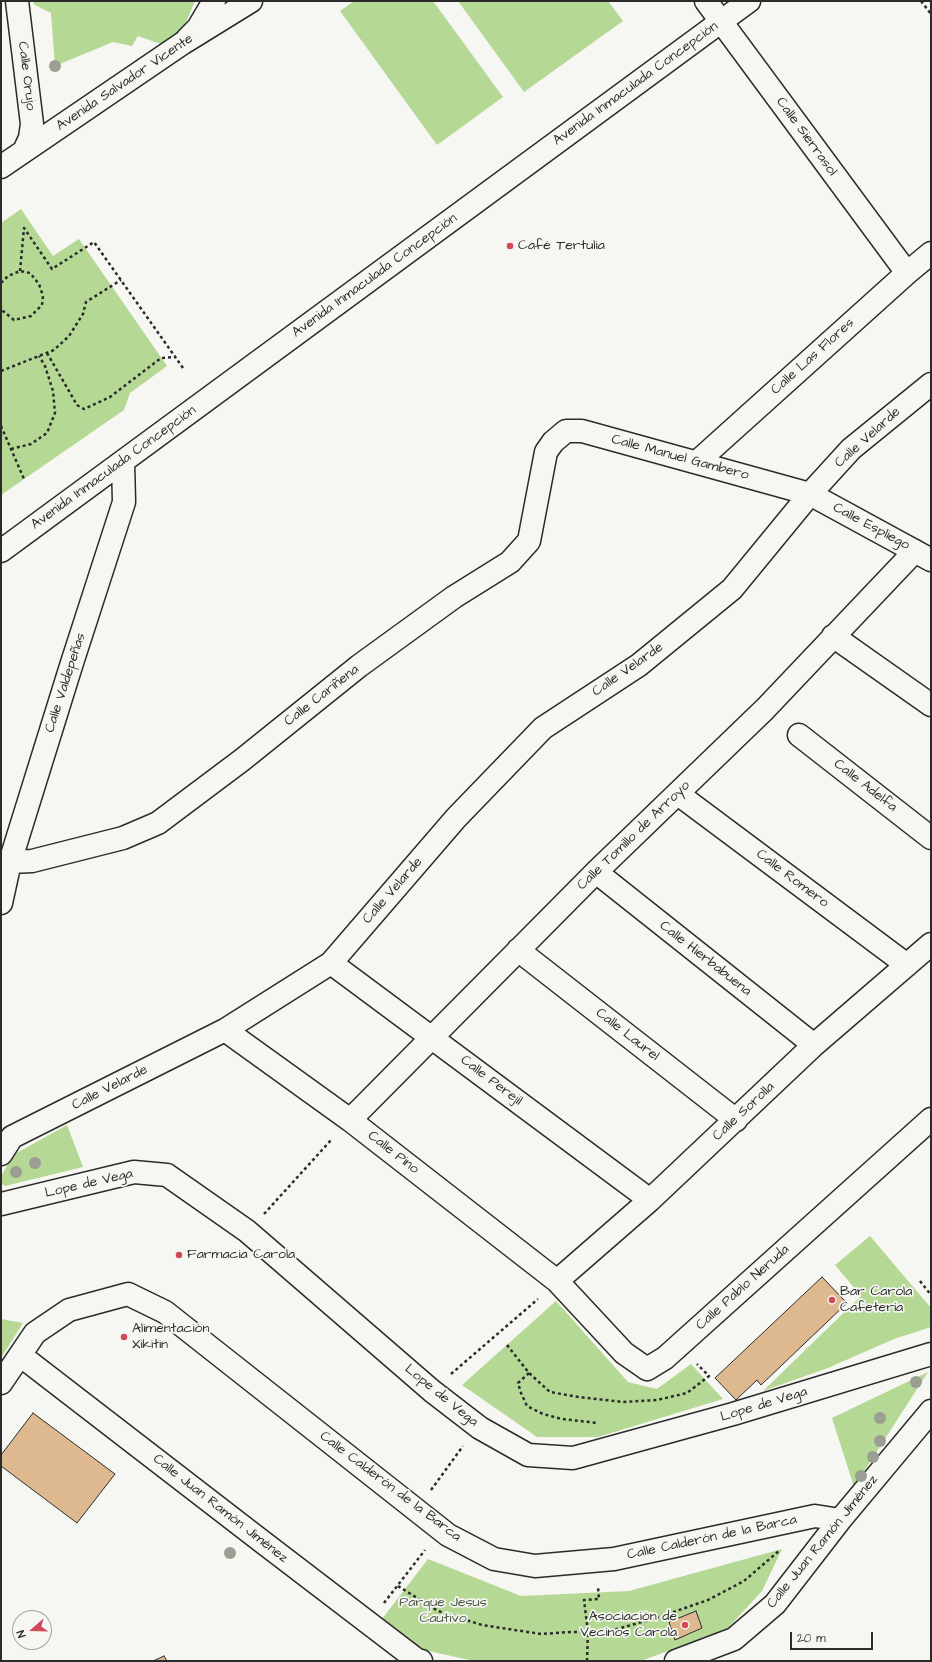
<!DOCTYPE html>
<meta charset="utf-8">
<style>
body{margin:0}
#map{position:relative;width:932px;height:1662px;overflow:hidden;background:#f6f6f2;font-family:"Architects Daughter",sans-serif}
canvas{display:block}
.frame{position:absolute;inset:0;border:2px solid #2b2b2b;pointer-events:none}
.north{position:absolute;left:12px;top:1610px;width:40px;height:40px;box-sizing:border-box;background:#f6f6f2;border:1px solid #a5a5a2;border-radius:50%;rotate:250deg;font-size:11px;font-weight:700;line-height:16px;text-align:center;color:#2b2b2b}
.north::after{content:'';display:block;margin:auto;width:14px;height:18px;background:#d1495b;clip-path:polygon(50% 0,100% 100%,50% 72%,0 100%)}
.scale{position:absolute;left:790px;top:1632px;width:83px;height:18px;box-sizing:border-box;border:2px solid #2b2b2b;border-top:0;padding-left:5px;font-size:12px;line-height:14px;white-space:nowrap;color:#2b2b2b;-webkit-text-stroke:3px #f6f6f2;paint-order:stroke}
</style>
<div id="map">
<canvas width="932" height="1662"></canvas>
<div class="frame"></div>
<div class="north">N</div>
<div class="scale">20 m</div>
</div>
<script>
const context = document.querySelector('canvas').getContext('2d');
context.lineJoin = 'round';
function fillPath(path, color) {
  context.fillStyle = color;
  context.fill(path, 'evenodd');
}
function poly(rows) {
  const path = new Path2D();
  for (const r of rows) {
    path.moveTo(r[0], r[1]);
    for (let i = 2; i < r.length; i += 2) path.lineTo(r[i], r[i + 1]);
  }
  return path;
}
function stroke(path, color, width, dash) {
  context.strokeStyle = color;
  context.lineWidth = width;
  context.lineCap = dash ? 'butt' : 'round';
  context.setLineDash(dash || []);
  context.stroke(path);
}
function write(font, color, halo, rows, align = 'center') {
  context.font = font + ' "Architects Daughter",sans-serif';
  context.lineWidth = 3.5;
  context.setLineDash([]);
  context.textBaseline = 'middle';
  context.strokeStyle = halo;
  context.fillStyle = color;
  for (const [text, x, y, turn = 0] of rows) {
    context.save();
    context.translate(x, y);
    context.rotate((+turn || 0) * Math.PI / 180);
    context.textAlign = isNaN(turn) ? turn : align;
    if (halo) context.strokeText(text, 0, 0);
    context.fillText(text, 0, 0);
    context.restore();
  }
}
const green = poly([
 [35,1,195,1,184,27,161,44,138,36,132,46,113,42,55,66,51,13,33,4],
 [354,1,433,1,503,97,437,145,340,11],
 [458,1,608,1,623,21,524,92],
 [21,209,53,256,79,239,167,366,130,393,124,410,1,495,1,223],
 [67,1125,83,1167,5,1186,1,1183,1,1176,13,1155],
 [870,1236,931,1308,931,1327,894,1339,828,1368,763,1391,861,1296,835,1265],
 [556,1301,628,1382,657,1389,691,1364,723,1399,598,1437,537,1437,462,1385],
 [1,1319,23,1323,1,1358],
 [928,1372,854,1487,832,1418],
 [782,1549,762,1591,727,1629,641,1661,474,1661,424,1650,382,1619,428,1559,521,1596,629,1591]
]);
const building = poly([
 [822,1277,847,1303,761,1385,757,1380,736,1400,715,1378,822,1277],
 [33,1413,115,1474,77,1523,1,1466,1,1455,33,1413],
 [696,1611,702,1628,675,1640,669,1622,696,1611],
 [164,1656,167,1661,153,1661,164,1656]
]);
const path = poly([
 [921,1,931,14],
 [20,271,24,228,52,269,94,242,183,368],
 [1,283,8,276,20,271,30,273,39,284,43,296,42,305,31,316,14,320,3,311,1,307],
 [47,353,77,405,84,409,110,397,161,358,176,357],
 [1,371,54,350,69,336,83,314,86,302,121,280],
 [1,426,24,479],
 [11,449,31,444,47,433,55,413,53,391,45,366,39,356],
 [264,1214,332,1139],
 [920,1281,931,1295],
 [507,1345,529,1373,550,1392,579,1397,623,1402,657,1400,687,1393,709,1376,697,1364],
 [529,1373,518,1383,521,1393,527,1406,543,1414,562,1419,598,1423],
 [451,1374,538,1299],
 [431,1490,463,1446],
 [398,1586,438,1611,482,1625,541,1634,570,1632,607,1632,659,1617,708,1600,744,1581,780,1550],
 [384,1603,425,1550],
 [587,1661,588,1632,584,1600,599,1599,598,1587]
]);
const street = poly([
 [706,1,907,273],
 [188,38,198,28,214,1],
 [697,462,907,273,931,253],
 [1,551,749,1],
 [833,636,931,705],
 [799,735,931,838],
 [678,794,907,965],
 [10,862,32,861,123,838,158,823,242,760,359,666,454,597,510,562,529,541,546,452,553,442,566,431,582,431,810,494,931,560],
 [596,872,814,1045],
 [1,903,10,862,71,666,124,502,123,462],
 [518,950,736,1120],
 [331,963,650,1200],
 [225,1030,350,1120,557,1281,624,1353,647,1369,665,1358,931,1119],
 [350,1120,596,872,765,709,915,551],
 [1,1154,12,1137,225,1030,331,963,456,818,543,728,639,665,732,589,810,494,851,449,931,384],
 [1,1204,134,1172,167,1175,247,1231,432,1391,480,1428,528,1455,573,1458,733,1414,931,1354],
 [557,1281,650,1200,814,1045,931,944],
 [20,1355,260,1540,417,1660,421,1661],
 [1,1383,35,1333,69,1310,128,1294,165,1312,448,1535,494,1559,535,1566,614,1559,815,1516,840,1520],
 [676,1661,734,1639,775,1604,840,1520,931,1411]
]);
const secondary = poly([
 [17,1,32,124,30,138,24,151],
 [1,167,183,43,251,1]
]);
const trees = [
 [55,66],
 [35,1163],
 [16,1172],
 [916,1382],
 [880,1418],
 [880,1441],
 [873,1457],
 [861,1476],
 [230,1553]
];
const markers = [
 [510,246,4,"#d1495b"],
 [179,1255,4,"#d1495b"],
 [832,1300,4,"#d1495b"],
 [124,1337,4,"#d1495b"],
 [685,1625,4,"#d1495b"]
];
const streetNames = [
 ["Calle Orujo",26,76,83],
 ["Avenida Salvador Vicente",125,83,-34],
 ["Avenida Inmaculada Concepción",636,84,-36],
 ["Calle Sierrasol",806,137,54],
 ["Avenida Inmaculada Concepción",375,276,-36],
 ["Calle Las Flores",813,357,-42],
 ["Calle Velarde",868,438,-42],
 ["Calle Manuel Gambero",680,458,15],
 ["Avenida Inmaculada Concepción",114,468,-36],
 ["Calle Espliego",871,527,28],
 ["Calle Velarde",628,670,-35],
 ["Calle Valdepeñas",66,683,-72],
 ["Calle Cariñena",322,696,-38],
 ["Calle Adelfa",865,786,38],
 ["Calle Tomillo de Arroyo",634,836,-44],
 ["Calle Romero",792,879,37],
 ["Calle Velarde",393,891,-49],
 ["Calle Hierbabuena",705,959,38],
 ["Calle Laurel",627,1035,38],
 ["Calle Perejil",491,1081,37],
 ["Calle Velarde",110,1088,-27],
 ["Calle Sorolla",744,1112,-43],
 ["Calle Pino",393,1153,38],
 ["Lope de Vega",89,1184,-13],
 ["Calle Pablo Neruda",743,1288,-42],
 ["Lope de Vega",441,1396,39],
 ["Lope de Vega",764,1405,-17],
 ["Calle Calderón de la Barca",390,1487,37],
 ["Calle Juan Ramón Jiménez",220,1509,38],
 ["Calle Calderón de la Barca",712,1538,-12],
 ["Calle Juan Ramón Jiménez",823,1542,-51]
];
const poiNames = [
 ["Café Tertulia",518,246],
 ["Farmacia Carola",187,1255],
 ["Bar Carola",840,1292],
 ["Cafetería",840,1308],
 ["Alimentación",132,1329],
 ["Xikitin",132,1345],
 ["Asociación de",677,1617,"right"],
 ["Vecinos Carola",677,1633,"right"]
];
const parkNames = [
 ["Parque Jesus",443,1603],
 ["Cautivo",443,1619]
];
fillPath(green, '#b5d994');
fillPath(building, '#deb98f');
stroke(building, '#2b2b2b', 1);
stroke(street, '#2b2b2b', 25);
stroke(secondary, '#2b2b2b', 25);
stroke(path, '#2b2b2b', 2.5, [3, 3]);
stroke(street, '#f6f6f2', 22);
stroke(secondary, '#f6f6f2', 22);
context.fillStyle = '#9a9e93';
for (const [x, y] of trees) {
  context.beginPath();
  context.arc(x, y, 6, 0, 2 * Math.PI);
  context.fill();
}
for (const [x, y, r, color] of markers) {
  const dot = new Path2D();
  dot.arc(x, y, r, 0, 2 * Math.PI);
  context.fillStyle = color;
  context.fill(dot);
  stroke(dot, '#f6f6f2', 1.5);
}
write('14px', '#2b2b2b', '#f6f6f2', streetNames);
write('14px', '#2b2b2b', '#f6f6f2', poiNames, 'left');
write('14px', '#4e5645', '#f6f6f2', parkNames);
</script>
